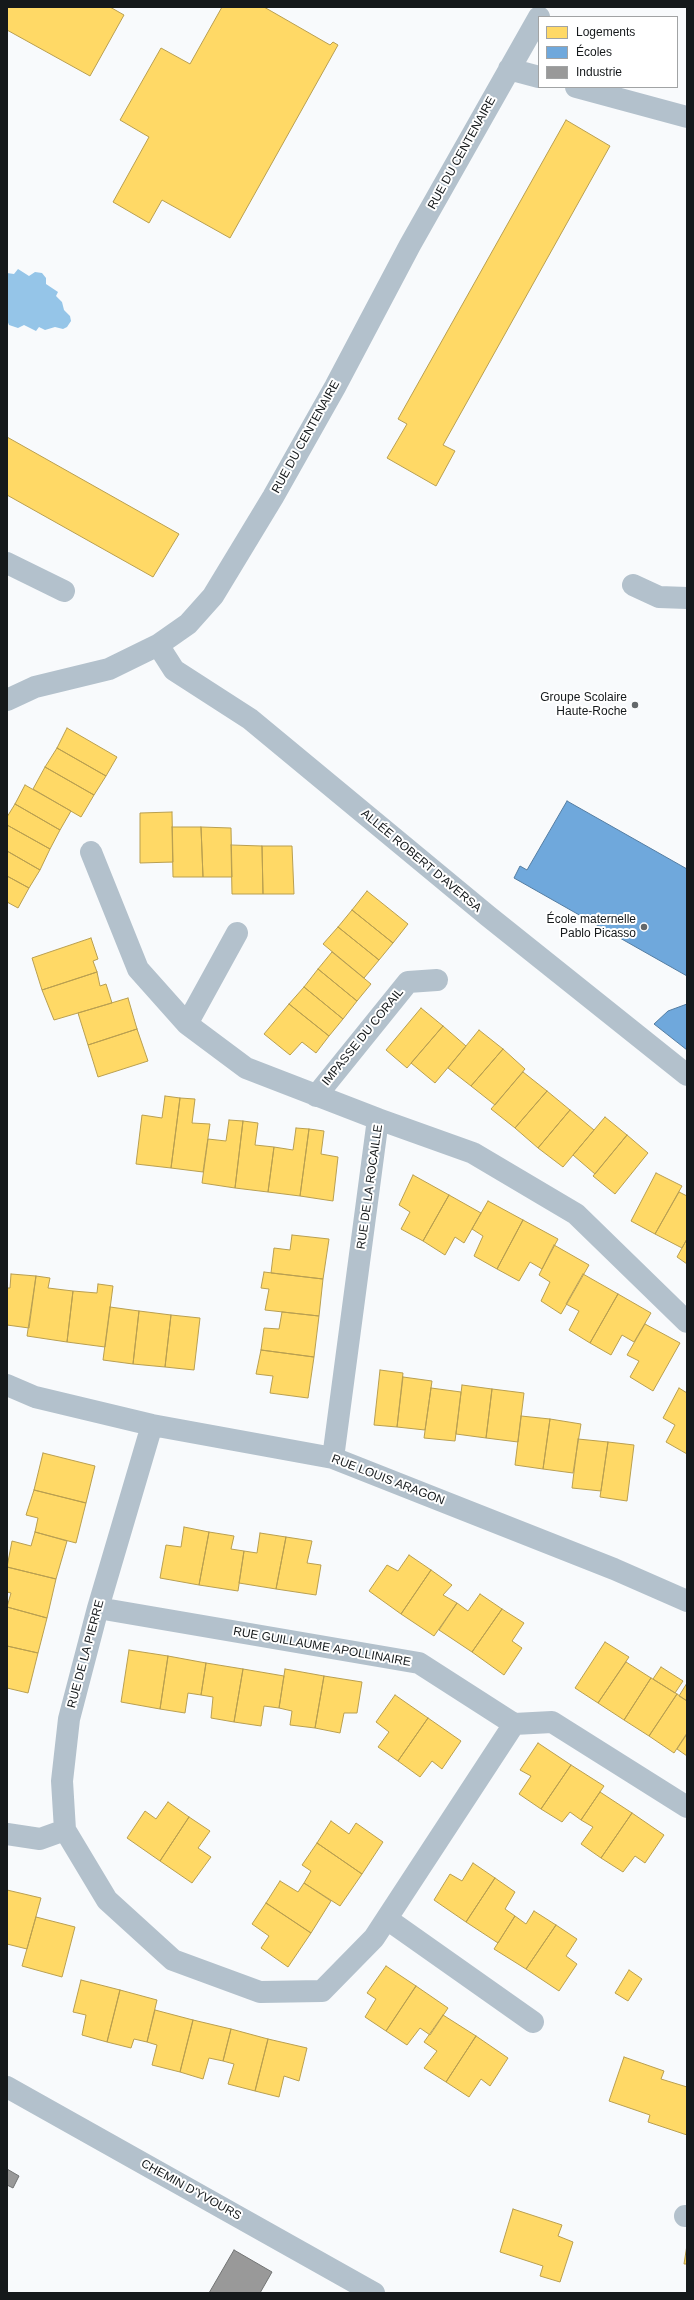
<!DOCTYPE html>
<meta charset="utf-8">
<style>
body{margin:0}
#map{position:relative;width:694px;height:2300px;overflow:hidden;background:#f8fafc;font-family:Arial,sans-serif}
canvas{display:block}
.frame{position:absolute;inset:0;border:8px solid #15191b;pointer-events:none}
.legend{position:absolute;left:538px;top:16px;width:140px;height:72px;box-sizing:border-box;background:#fff;border:1px solid #a1a3a4;margin:0;padding:5px 7px;list-style:none;font-size:12px;color:#15191b}
.legend li{display:flex;align-items:center;gap:8px;height:20px}
.legend b{width:20px;border:1px solid #a1a3a4}
</style>
<div id="map">
<canvas width="694" height="2300"></canvas>
<div class="frame"></div>
<ul class="legend">
<li><b style="height:11px;background:#ffd966"></b>Logements</li>
<li><b style="height:11px;background:#6fa8dc"></b>Écoles</li>
<li><b style="height:11px;background:#999"></b>Industrie</li>
</ul>
</div>
<script>
const context = document.querySelector('canvas').getContext('2d');
context.lineJoin = 'round';
function fillPath(path, color) {
  context.fillStyle = color;
  context.fill(path, 'evenodd');
}
function poly(rows) {
  const path = new Path2D();
  for (const r of rows) {
    path.moveTo(r[0], r[1]);
    for (let i = 2; i < r.length; i += 2) path.lineTo(r[i], r[i + 1]);
  }
  return path;
}
function stroke(path, color, width, dash) {
  context.strokeStyle = color;
  context.lineWidth = width;
  context.lineCap = dash ? 'butt' : 'round';
  context.setLineDash(dash || []);
  context.stroke(path);
}
function write(font, color, halo, rows, align = 'center') {
  context.font = font + ' Arial,sans-serif';
  context.lineWidth = 4;
  context.setLineDash([]);
  context.textBaseline = 'middle';
  context.strokeStyle = halo;
  context.fillStyle = color;
  for (const [text, x, y, turn = 0] of rows) {
    context.save();
    context.translate(x, y);
    context.rotate((+turn || 0) * Math.PI / 180);
    context.textAlign = isNaN(turn) ? turn : align;
    if (halo) context.strokeText(text, 0, 0);
    context.fillText(text, 0, 0);
    context.restore();
  }
}
const water = poly([
 [18,269,29,276,35,272,42,273,46,278,46,284,58,292,56,296,62,302,64,310,70,316,71,321,67,327,63,329,55,327,45,330,39,327,36,331,24,325,18,328,9,325,7,320,7,273,14,274]
]);
const homes = poly([
 [7,7,110,7,124,15,90,76,7,30,7,7],
 [222,7,264,7,330,45,333,42,338,45,230,238,162,200,149,223,113,202,149,137,120,120,161,48,190,64,222,7],
 [566,120,610,146,443,445,455,451,436,486,387,458,407,424,398,419,566,120],
 [7,437,179,534,153,577,7,495,7,437],
 [67,728,117,757,106,776,57,748,67,728],
 [57,748,106,776,94,795,45,767,57,748],
 [45,767,94,795,81,817,33,789,45,767],
 [25,785,71,811,60,830,15,804,25,785],
 [15,804,60,830,50,849,7,825,7,817,15,804],
 [172,812,173,862,140,863,140,813,172,812],
 [7,825,50,849,40,870,7,851,7,825],
 [172,827,201,827,203,877,173,877,172,827],
 [201,827,231,828,232,877,203,877,201,827],
 [231,845,262,846,263,894,232,894,231,845],
 [262,846,292,846,294,894,263,894,262,846],
 [7,851,40,870,29,888,7,876,7,851],
 [7,876,29,888,18,908,7,902,7,876],
 [367,891,408,924,393,943,352,910,367,891],
 [352,910,393,943,379,960,338,927,352,910],
 [338,927,379,960,364,978,323,944,338,927],
 [91,938,98,959,93,961,97,972,42,990,32,958,91,938],
 [332,952,371,984,357,1001,318,969,332,952],
 [318,969,357,1001,343,1019,304,987,318,969],
 [97,972,100,986,106,984,112,1003,54,1020,42,990,97,972],
 [304,987,343,1019,329,1036,289,1004,304,987],
 [128,998,137,1029,88,1045,78,1013,128,998],
 [289,1004,329,1036,316,1053,302,1042,290,1055,264,1034,289,1004],
 [421,1008,443,1026,407,1068,386,1050,421,1008],
 [443,1026,466,1046,435,1083,411,1063,443,1026],
 [137,1029,148,1061,98,1077,88,1045,137,1029],
 [479,1030,503,1049,471,1086,448,1068,479,1030],
 [503,1049,525,1069,495,1105,471,1086,503,1049],
 [523,1072,547,1091,515,1128,491,1109,523,1072],
 [547,1091,570,1110,538,1148,515,1128,547,1091],
 [165,1096,180,1098,171,1168,136,1164,142,1115,162,1118,165,1096],
 [180,1098,195,1099,192,1123,210,1124,203,1172,171,1168,180,1098],
 [570,1110,594,1130,563,1167,538,1148,570,1110],
 [605,1117,627,1135,595,1174,573,1155,605,1117],
 [229,1120,243,1121,235,1188,202,1183,208,1139,226,1141,229,1120],
 [243,1121,258,1123,255,1145,274,1147,268,1192,235,1188,243,1121],
 [296,1128,309,1129,300,1196,268,1192,274,1147,293,1150,296,1128],
 [309,1129,324,1131,321,1154,338,1157,333,1201,300,1196,309,1129],
 [627,1135,648,1153,615,1194,593,1176,627,1135],
 [656,1173,682,1186,655,1234,631,1221,656,1173],
 [413,1175,449,1195,423,1241,401,1229,410,1212,399,1205,413,1175],
 [679,1192,687,1196,687,1239,682,1248,655,1234,679,1192],
 [449,1195,481,1213,464,1243,455,1237,445,1255,423,1241,449,1195],
 [488,1201,523,1220,497,1269,474,1256,483,1236,472,1229,488,1201],
 [523,1220,558,1239,542,1269,530,1262,519,1281,497,1269,523,1220],
 [292,1235,329,1239,323,1279,271,1273,274,1248,290,1250,292,1235],
 [687,1239,687,1264,677,1257,687,1239],
 [554,1245,589,1265,561,1314,541,1301,550,1282,539,1275,554,1245],
 [264,1272,323,1279,319,1316,265,1310,269,1289,261,1288,264,1272],
 [11,1274,36,1276,29,1328,7,1325,7,1288,10,1288,11,1274],
 [583,1274,618,1294,590,1343,569,1330,579,1311,566,1304,583,1274],
 [36,1276,50,1278,48,1288,73,1291,67,1342,27,1336,36,1276],
 [98,1284,113,1286,105,1347,67,1342,73,1291,97,1293,98,1284],
 [618,1294,651,1313,634,1342,622,1335,611,1355,590,1343,618,1294],
 [110,1307,139,1311,133,1364,103,1360,110,1307],
 [139,1311,171,1315,165,1367,133,1364,139,1311],
 [282,1312,319,1316,314,1357,261,1350,264,1328,279,1329,282,1312],
 [171,1315,200,1318,194,1370,165,1367,171,1315],
 [645,1324,680,1343,653,1391,630,1377,639,1361,627,1355,645,1324],
 [261,1350,314,1357,308,1398,270,1393,273,1376,256,1374,261,1350],
 [380,1370,403,1373,397,1427,374,1425,380,1370],
 [403,1377,432,1381,425,1430,397,1427,403,1377],
 [462,1385,492,1389,486,1438,456,1434,462,1385],
 [431,1388,461,1392,455,1441,424,1438,431,1388],
 [679,1388,687,1393,687,1454,666,1442,675,1425,663,1418,679,1388],
 [492,1389,524,1393,518,1442,486,1438,492,1389],
 [521,1416,550,1419,543,1469,515,1465,521,1416],
 [550,1419,581,1424,573,1473,543,1469,550,1419],
 [578,1439,608,1442,601,1491,572,1488,578,1439],
 [608,1442,634,1445,627,1501,600,1497,608,1442],
 [43,1453,95,1466,86,1503,34,1490,43,1453],
 [34,1490,86,1503,76,1543,35,1532,38,1518,26,1515,34,1490],
 [184,1527,209,1532,199,1585,160,1578,166,1545,181,1547,184,1527],
 [35,1532,67,1541,56,1579,7,1567,12,1541,31,1546,35,1532],
 [209,1532,234,1536,231,1549,244,1551,238,1591,199,1585,209,1532],
 [260,1533,286,1537,276,1589,239,1583,244,1551,257,1553,260,1533],
 [286,1537,312,1541,307,1563,321,1565,316,1595,276,1589,286,1537],
 [409,1555,431,1570,401,1614,369,1591,387,1565,398,1571,409,1555],
 [7,1567,56,1579,47,1618,7,1607,11,1593,7,1592,7,1567],
 [431,1570,452,1585,443,1595,457,1603,434,1636,401,1614,431,1570],
 [480,1594,502,1609,472,1652,439,1630,457,1603,468,1611,480,1594],
 [7,1607,47,1618,38,1653,7,1646,7,1607],
 [502,1609,524,1623,512,1641,522,1648,504,1675,472,1652,502,1609],
 [605,1642,629,1657,598,1703,575,1688,605,1642],
 [7,1646,38,1653,28,1693,7,1688,7,1646],
 [129,1650,168,1656,160,1709,121,1702,129,1650],
 [168,1656,206,1663,201,1695,188,1693,185,1713,160,1709,168,1656],
 [626,1662,651,1678,624,1720,598,1703,626,1662],
 [206,1663,243,1669,234,1722,211,1718,213,1697,201,1695,206,1663],
 [661,1667,683,1681,675,1693,653,1679,661,1667],
 [243,1669,284,1676,279,1708,264,1706,261,1726,234,1722,243,1669],
 [285,1669,324,1676,315,1728,290,1725,292,1711,279,1708,285,1669],
 [324,1676,362,1682,357,1713,344,1713,340,1733,315,1728,324,1676],
 [651,1678,677,1694,649,1736,624,1720,651,1678],
 [687,1683,687,1701,679,1696,687,1683],
 [677,1694,687,1701,687,1733,674,1753,649,1736,677,1694],
 [395,1695,428,1718,398,1761,378,1747,389,1732,376,1722,395,1695],
 [428,1718,461,1741,442,1769,432,1761,420,1777,398,1761,428,1718],
 [687,1734,687,1756,677,1749,687,1734],
 [538,1743,571,1765,541,1809,519,1794,531,1776,520,1770,538,1743],
 [571,1765,604,1786,581,1820,570,1812,562,1822,541,1809,571,1765],
 [600,1792,632,1813,601,1858,581,1844,593,1827,581,1820,600,1792],
 [168,1802,189,1817,160,1861,127,1838,145,1811,156,1819,168,1802],
 [632,1813,664,1835,645,1863,635,1856,623,1872,601,1858,632,1813],
 [189,1817,210,1831,198,1848,211,1857,192,1883,160,1861,189,1817],
 [331,1821,349,1834,356,1823,383,1842,362,1874,317,1843,331,1821],
 [317,1843,362,1874,340,1906,304,1883,311,1871,302,1865,317,1843],
 [473,1863,495,1878,466,1922,434,1900,450,1874,462,1881,473,1863],
 [495,1878,515,1892,505,1909,515,1916,498,1943,466,1922,495,1878],
 [280,1881,298,1892,304,1883,331,1901,311,1933,266,1903,280,1881],
 [7,1890,41,1898,27,1949,7,1944,7,1890],
 [266,1903,311,1933,288,1967,261,1948,269,1936,252,1924,266,1903],
 [534,1911,556,1925,526,1969,494,1949,515,1916,526,1924,534,1911],
 [36,1917,75,1927,62,1977,22,1966,36,1917],
 [556,1925,577,1939,566,1956,577,1964,559,1991,526,1969,556,1925],
 [386,1966,416,1986,386,2031,365,2017,376,1999,367,1993,386,1966],
 [629,1970,642,1979,628,2001,615,1993,629,1970],
 [81,1980,120,1990,107,2042,82,2035,86,2015,73,2012,81,1980],
 [416,1986,448,2008,430,2035,420,2028,407,2045,386,2031,416,1986],
 [120,1990,157,2000,147,2042,134,2039,131,2048,107,2042,120,1990],
 [155,2010,193,2020,180,2072,152,2065,157,2045,147,2042,155,2010],
 [443,2015,476,2036,446,2082,424,2068,437,2051,424,2042,443,2015],
 [193,2020,231,2029,223,2061,209,2058,203,2079,180,2072,193,2020],
 [231,2029,268,2039,255,2091,228,2084,234,2064,223,2061,231,2029],
 [476,2036,508,2058,490,2086,481,2079,469,2097,446,2082,476,2036],
 [268,2039,307,2048,299,2081,284,2076,279,2097,255,2091,268,2039],
 [624,2057,664,2071,661,2079,687,2087,687,2135,648,2122,650,2115,609,2101,624,2057],
 [513,2209,562,2225,558,2236,573,2242,560,2282,540,2276,543,2266,500,2252,513,2209],
 [687,2245,687,2264,684,2264,687,2245]
]);
const schools = poly([
 [567,801,687,869,687,976,514,878,520,866,527,870,567,801],
 [687,1004,687,1050,654,1024,668,1011,687,1004]
]);
const industry = poly([
 [7,2169,19,2176,13,2188,7,2185,7,2169],
 [234,2250,272,2272,260,2293,209,2293,234,2250]
]);
const minor = poly([
 [509,69,539,77],
 [576,87,687,117],
 [7,563,64,591],
 [633,585,659,597,687,598],
 [158,645,174,670,250,719,488,916,687,1075],
 [7,700,35,687,109,669,158,645,188,624,213,596,273,497,335,387,410,245,539,17],
 [91,852,138,969,187,1024],
 [237,933,187,1024,246,1068,378,1119],
 [316,1096,408,982,437,980],
 [7,1385,35,1397,152,1425,333,1458,614,1569,687,1601],
 [333,1458,378,1119,473,1153,576,1214,687,1322],
 [514,1724,552,1722,687,1807],
 [65,1830,107,1900,173,1960,260,1992,322,1991,374,1938,514,1724,419,1663,98,1608],
 [7,1834,40,1839,65,1830,62,1781,69,1719,98,1608,152,1425],
 [387,1919,533,2022],
 [7,2087,374,2293],
 [685,2216,687,2216]
]);
const markers = [
 [635,705,4,"#64686a"],
 [644,927,4,"#64686a"]
];
const streetNames = [
 ["RUE DU CENTENAIRE",462,153,-61],
 ["RUE DU CENTENAIRE",306,437,-61],
 ["ALLÉE ROBERT D'AVERSA",421,861,40],
 ["IMPASSE DU CORAIL",363,1037,-51],
 ["RUE DE LA ROCAILLE",370,1187,-82],
 ["RUE LOUIS ARAGON",388,1480,21],
 ["RUE GUILLAUME APOLLINAIRE",322,1647,10],
 ["RUE DE LA PIERRE",86,1654,-75],
 ["CHEMIN D'YVOURS",191,2190,29]
];
const poiNames = [
 ["Groupe Scolaire",627,698],
 ["Haute-Roche",627,712],
 ["École maternelle",636,920],
 ["Pablo Picasso",636,934]
];
fillPath(water, '#95c5e8');
fillPath(homes, '#ffd966');
stroke(homes, '#b99f50', 1);
fillPath(schools, '#6fa8dc');
stroke(schools, '#547da2', 1);
fillPath(industry, '#999');
stroke(industry, '#717373', 1);
stroke(minor, '#b3c1cc', 22);
for (const [x, y, r, color] of markers) {
  const dot = new Path2D();
  dot.arc(x, y, r, 0, 2 * Math.PI);
  context.fillStyle = color;
  context.fill(dot);
  stroke(dot, '#fff', 1.5);
}
write('12px', '#15191b', '#fff', streetNames);
write('12px', '#15191b', '#fff', poiNames, 'right');
</script>
